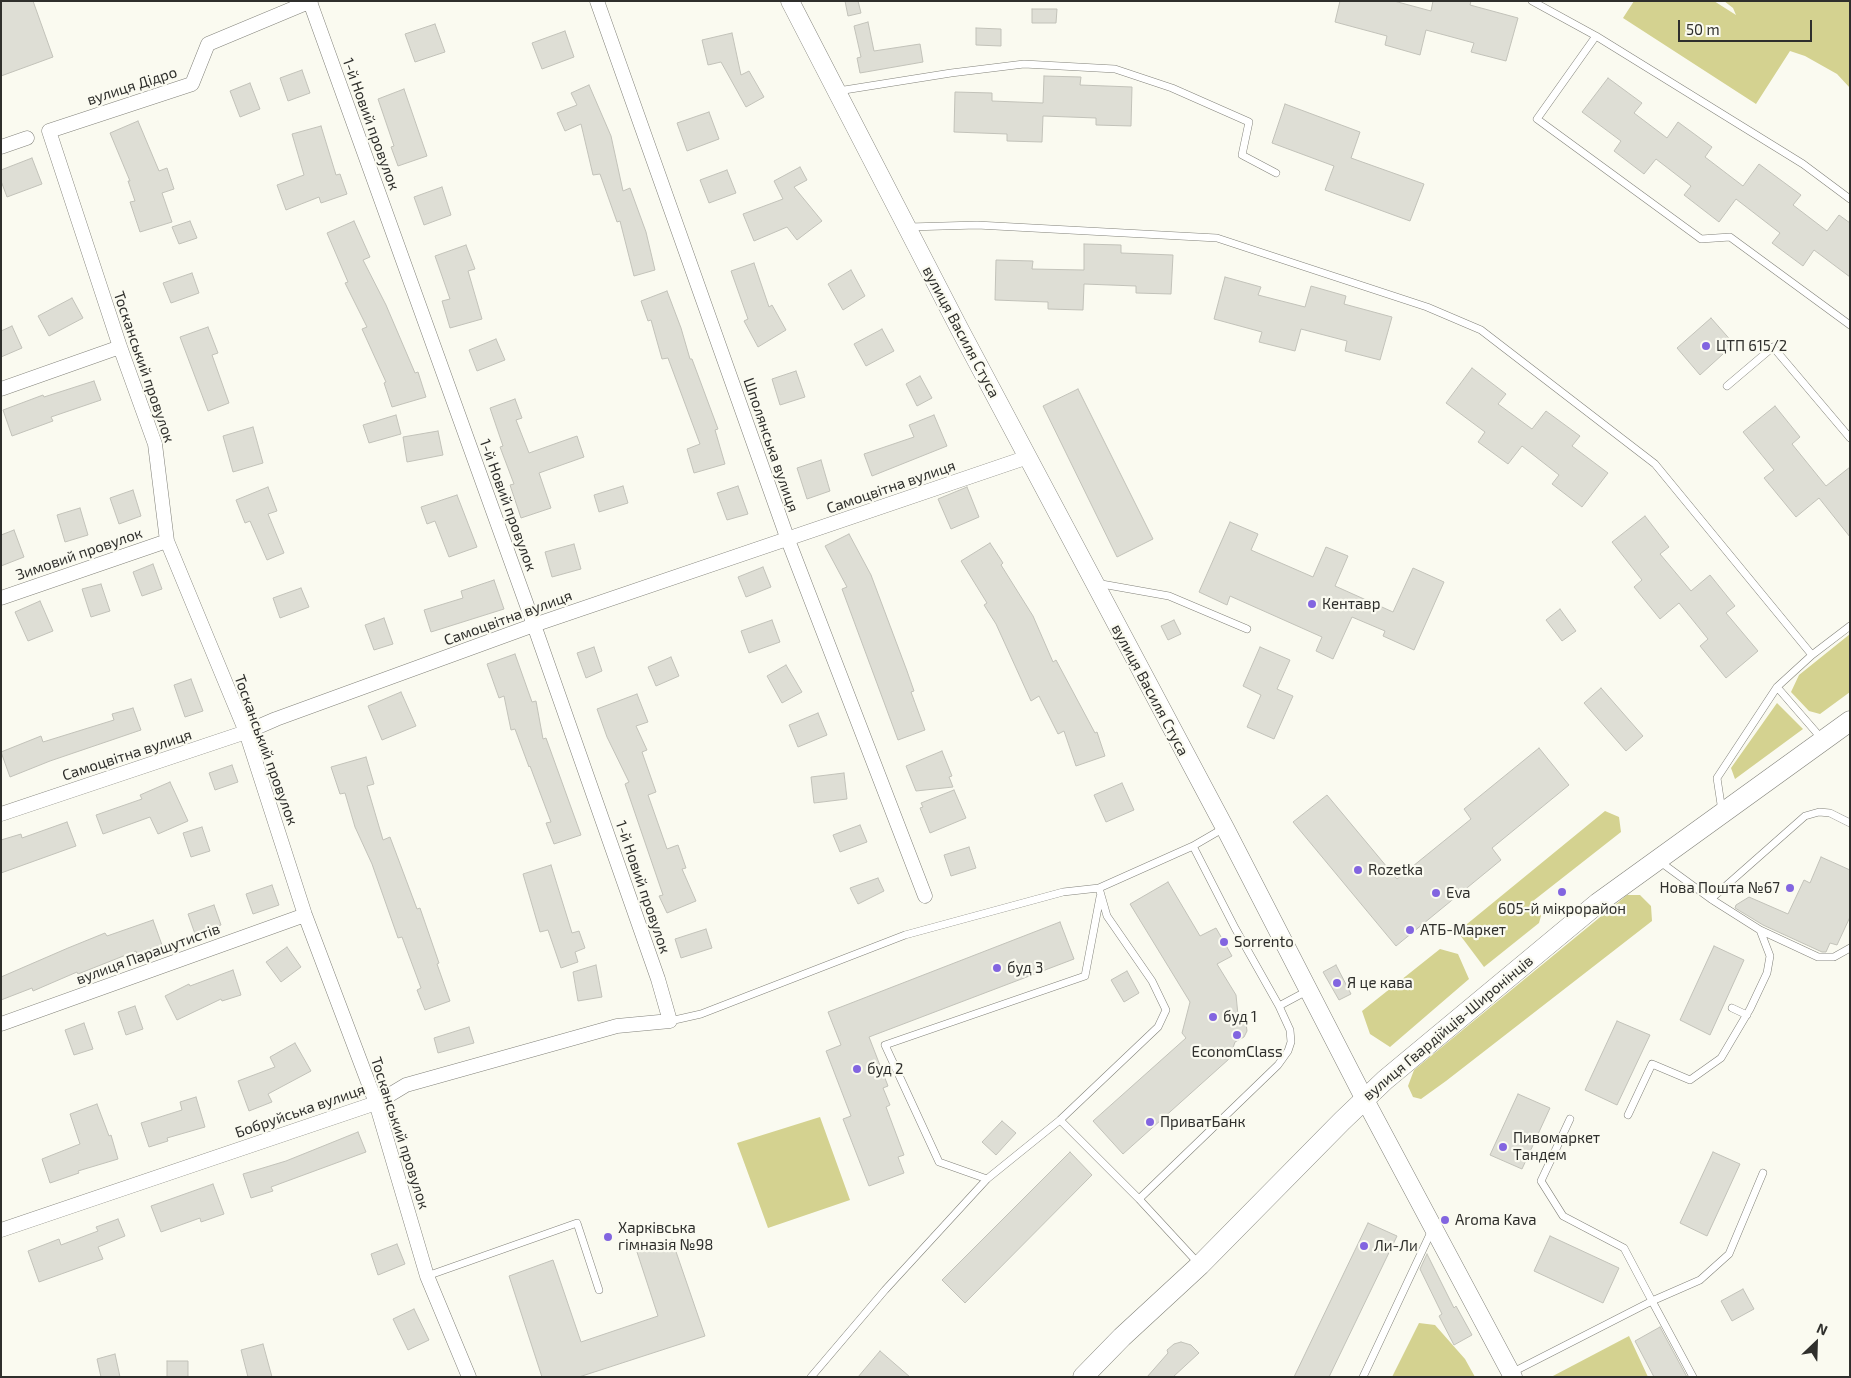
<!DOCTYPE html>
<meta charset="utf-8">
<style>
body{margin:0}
#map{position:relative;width:1851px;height:1378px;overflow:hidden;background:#fafaf0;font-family:"Exo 2",sans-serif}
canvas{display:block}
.frame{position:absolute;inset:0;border:2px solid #2f2f2c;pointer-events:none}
.north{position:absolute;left:1791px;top:1318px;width:50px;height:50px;-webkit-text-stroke:4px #fafaf0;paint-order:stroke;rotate:24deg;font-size:14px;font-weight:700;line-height:20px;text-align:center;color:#2f2f2c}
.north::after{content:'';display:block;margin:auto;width:18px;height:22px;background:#2f2f2c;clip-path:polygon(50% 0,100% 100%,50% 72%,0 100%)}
.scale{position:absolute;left:1678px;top:20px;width:134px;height:22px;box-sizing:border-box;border:2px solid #2f2f2c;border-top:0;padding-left:6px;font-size:15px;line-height:18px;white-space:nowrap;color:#2f2f2c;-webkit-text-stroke:4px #fafaf0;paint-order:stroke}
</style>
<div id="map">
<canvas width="1851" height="1378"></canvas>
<div class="frame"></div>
<div class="north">N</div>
<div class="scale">50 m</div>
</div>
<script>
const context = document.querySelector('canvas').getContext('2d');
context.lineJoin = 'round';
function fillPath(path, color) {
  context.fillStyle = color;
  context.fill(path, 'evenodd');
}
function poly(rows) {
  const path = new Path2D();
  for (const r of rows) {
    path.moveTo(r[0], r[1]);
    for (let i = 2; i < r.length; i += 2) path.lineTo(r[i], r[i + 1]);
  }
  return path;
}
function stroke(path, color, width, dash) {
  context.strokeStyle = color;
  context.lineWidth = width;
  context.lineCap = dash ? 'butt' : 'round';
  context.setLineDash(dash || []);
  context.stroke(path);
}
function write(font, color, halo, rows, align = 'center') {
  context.font = font + ' "Exo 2",sans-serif';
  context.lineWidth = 4.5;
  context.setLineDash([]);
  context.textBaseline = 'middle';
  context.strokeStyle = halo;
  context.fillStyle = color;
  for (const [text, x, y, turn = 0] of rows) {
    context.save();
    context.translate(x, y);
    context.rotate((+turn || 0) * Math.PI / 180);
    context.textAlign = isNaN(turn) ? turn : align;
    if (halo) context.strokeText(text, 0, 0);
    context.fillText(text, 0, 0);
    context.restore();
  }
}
const green = poly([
 [1634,1,1714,1,1736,15,1733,8,1724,1,1850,1,1850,88,1837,74,1805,56,1790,51,1756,104,1623,18],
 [1850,634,1850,692,1820,714,1809,711,1791,692,1799,675],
 [1777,703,1803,729,1735,779,1731,768],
 [1605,811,1619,817,1621,832,1533,901,1541,916,1539,923,1484,967,1460,935,1467,924],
 [1627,895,1640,895,1651,906,1652,921,1446,1081,1421,1099,1413,1097,1408,1086,1414,1070],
 [1440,949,1458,954,1469,979,1390,1047,1370,1034,1362,1011],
 [820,1117,850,1200,768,1228,737,1143],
 [1419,1323,1435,1325,1465,1359,1475,1377,1392,1377],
 [1629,1336,1648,1377,1551,1377]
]);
const building = poly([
 [1,1,33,1,53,57,1,76,1,1],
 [845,1,858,1,861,13,848,16,845,1],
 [1340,1,1394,1,1431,11,1433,1,1471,1,1470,5,1518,18,1506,61,1471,52,1474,43,1426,30,1420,55,1385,45,1387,36,1335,22,1340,1],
 [1032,9,1057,9,1056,23,1032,23,1032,9],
 [868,22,874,51,920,44,923,62,860,73,857,58,861,57,854,26,868,22],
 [435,24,445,52,415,62,405,34,435,24],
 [976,28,1001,29,1001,46,976,45,976,28],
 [565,31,574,57,542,69,532,43,565,31],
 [732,33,741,75,749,71,764,97,746,107,721,62,708,65,702,40,732,33],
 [302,70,310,93,288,101,280,78,302,70],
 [1044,76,1081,77,1080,85,1132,87,1131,126,1096,125,1096,118,1043,116,1042,142,1007,141,1007,134,954,132,955,92,992,93,992,101,1043,103,1044,76],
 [1608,78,1642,103,1634,113,1667,138,1678,122,1712,147,1705,157,1743,186,1759,164,1801,195,1793,205,1827,231,1839,215,1850,223,1850,277,1814,250,1803,266,1772,243,1780,233,1736,199,1719,222,1684,195,1691,186,1656,159,1644,174,1614,151,1621,141,1582,112,1608,78],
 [250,83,260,109,240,117,230,91,250,83],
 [589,85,611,136,623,191,630,188,646,232,655,270,634,276,620,221,617,222,600,174,593,175,581,124,565,131,557,113,577,105,571,93,589,85],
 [404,89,427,156,398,166,391,147,394,146,378,99,404,89],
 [1285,104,1360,132,1351,158,1424,184,1410,221,1325,190,1334,166,1272,143,1285,104],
 [709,112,719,139,687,151,677,123,709,112],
 [138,121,159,171,167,168,174,189,162,193,172,222,140,232,130,202,135,201,128,181,130,181,110,133,138,121],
 [321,126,336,175,340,174,347,194,321,203,319,197,286,210,277,185,304,175,292,134,321,126],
 [32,158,42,184,7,197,1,181,1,170,32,158],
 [800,167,807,180,794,187,822,221,797,240,787,227,754,241,743,214,783,199,774,181,800,167],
 [727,170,736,193,709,203,700,180,727,170],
 [442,187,451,215,424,225,414,197,442,187],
 [190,221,197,238,179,244,172,227,190,221],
 [354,221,370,257,363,260,386,305,415,373,418,372,426,397,392,407,384,383,386,382,362,329,367,327,345,283,348,282,327,233,354,221],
 [1084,244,1121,245,1121,253,1173,255,1171,294,1136,293,1136,286,1084,284,1083,310,1048,309,1048,302,995,300,996,260,1033,261,1032,269,1084,270,1084,244],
 [466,245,475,269,468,271,482,319,450,328,442,301,450,299,435,256,466,245],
 [754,263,769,307,772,305,786,330,758,347,744,321,748,319,731,271,754,263],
 [851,270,865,296,843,310,828,284,851,270],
 [192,273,199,293,171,303,163,283,192,273],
 [1225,277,1261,287,1258,295,1305,307,1311,286,1346,296,1344,304,1392,317,1380,360,1345,351,1347,341,1301,329,1295,351,1259,342,1262,332,1214,319,1225,277],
 [667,291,681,328,690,359,692,359,718,429,715,430,725,464,694,473,687,449,700,444,668,358,662,359,651,320,648,321,641,301,667,291],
 [72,298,83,318,49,336,38,316,72,298],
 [1711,318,1734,344,1700,375,1677,348,1711,318],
 [12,326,22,348,1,357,1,331,12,326],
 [208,327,218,353,212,355,229,403,208,411,180,337,208,327],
 [882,329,894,351,866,366,854,344,882,329],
 [496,339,505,360,477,371,469,350,496,339],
 [1472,368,1506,394,1498,404,1532,429,1546,411,1580,436,1572,446,1608,473,1582,507,1552,484,1559,475,1522,446,1508,464,1478,442,1485,432,1446,403,1472,368],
 [796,371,805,397,780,405,772,379,796,371],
 [920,376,932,398,917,406,906,384,920,376],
 [94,381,101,400,51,417,53,421,12,436,3,410,43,395,44,397,94,381],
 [1078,389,1153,539,1117,557,1043,406,1078,389],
 [515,399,522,418,516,420,529,453,577,436,584,457,539,473,551,508,521,518,510,485,514,484,500,447,503,446,490,408,515,399],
 [1775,406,1800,437,1792,444,1826,486,1850,467,1850,537,1819,498,1796,517,1764,478,1774,470,1743,432,1775,406],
 [396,415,401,434,369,443,363,425,396,415],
 [934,415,947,446,872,476,864,454,914,437,909,425,934,415],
 [253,427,263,463,233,472,223,436,253,427],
 [438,431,443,455,407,462,403,437,438,431],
 [821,460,830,491,807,499,797,468,821,460],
 [623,486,628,503,599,512,594,495,623,486],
 [738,486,748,514,727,520,717,493,738,486],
 [268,487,277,511,268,514,284,553,267,560,250,521,245,523,236,500,268,487],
 [967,487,979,517,951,529,938,499,967,487],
 [133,490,141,516,119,524,110,498,133,490],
 [457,495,477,547,449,557,435,521,427,524,421,507,457,495],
 [80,508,88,535,65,542,57,515,80,508],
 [1645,516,1669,547,1660,554,1691,591,1710,575,1735,606,1726,613,1758,651,1726,678,1700,646,1708,639,1679,603,1660,619,1634,587,1642,580,1612,542,1645,516],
 [1230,522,1258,534,1251,550,1313,577,1326,547,1348,556,1335,586,1393,612,1413,568,1444,582,1414,650,1383,636,1385,631,1352,617,1333,659,1316,651,1322,637,1230,596,1227,605,1199,592,1230,522],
 [14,530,24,557,1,566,1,535,14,530],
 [849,534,871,575,907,671,914,691,911,692,925,730,898,740,842,589,847,587,825,546,849,534],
 [990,543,1003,563,1001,565,1033,616,1053,662,1056,660,1095,733,1097,732,1105,756,1076,766,1064,731,1058,734,1039,696,1031,701,996,624,984,605,987,603,961,561,990,543],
 [574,544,581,569,552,577,545,552,574,544],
 [153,564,162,589,142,596,133,572,153,564],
 [763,567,771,587,746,597,738,577,763,567],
 [494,580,504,609,431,632,424,610,463,598,461,591,494,580],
 [101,584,110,611,91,617,82,589,101,584],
 [301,588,309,607,280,618,273,598,301,588],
 [40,601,53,631,28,641,15,612,40,601],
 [1560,609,1576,631,1562,641,1546,620,1560,609],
 [384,618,393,644,374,650,365,625,384,618],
 [772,620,780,642,749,653,741,631,772,620],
 [1174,620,1181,634,1168,640,1161,626,1174,620],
 [594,647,602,671,586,678,577,653,594,647],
 [1260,647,1290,660,1277,689,1293,696,1274,739,1247,727,1261,695,1243,686,1260,647],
 [515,654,532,702,536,701,543,739,546,738,581,835,554,844,546,823,551,822,530,766,529,767,515,729,511,730,504,696,499,698,487,664,515,654],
 [671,657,679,676,656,686,648,667,671,657],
 [786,665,802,692,782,703,767,676,786,665],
 [191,679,203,711,185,717,174,685,191,679],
 [1601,688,1643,736,1626,751,1584,703,1601,688],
 [401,692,416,726,382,740,368,706,401,692],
 [637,694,648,722,636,726,647,750,642,752,656,792,648,795,667,849,678,845,686,868,682,869,696,901,667,913,659,896,663,895,625,784,629,782,607,737,597,709,637,694],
 [133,708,141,730,50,761,10,777,1,752,41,736,43,742,114,720,112,714,133,708],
 [818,713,827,735,798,747,789,725,818,713],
 [1539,748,1569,785,1492,848,1501,860,1396,946,1293,822,1327,795,1397,879,1471,819,1464,809,1539,748],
 [942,751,952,776,949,777,953,787,916,791,906,766,942,751],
 [366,757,374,784,367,786,383,840,390,837,417,909,420,908,439,963,437,964,450,1001,425,1010,417,990,421,988,402,937,398,938,372,864,355,827,345,793,340,794,331,767,366,757],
 [232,765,238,782,215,790,209,773,232,765],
 [844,773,847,799,814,803,811,777,844,773],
 [170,782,188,821,158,834,150,817,103,834,96,815,142,799,140,795,170,782],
 [1122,783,1134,810,1106,822,1094,795,1122,783],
 [954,790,966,818,930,833,920,808,923,807,921,803,954,790],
 [67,822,76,846,1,873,1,840,21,834,22,838,67,822],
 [860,825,867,842,840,852,833,835,860,825],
 [202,827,210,851,191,857,183,833,202,827],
 [969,847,976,868,951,876,944,855,969,847],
 [1821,857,1850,870,1850,917,1837,945,1830,943,1826,952,1822,952,1763,925,1735,908,1736,905,1749,897,1788,914,1804,880,1810,883,1821,857],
 [551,865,572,933,579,931,585,948,575,952,578,962,561,968,548,930,540,932,523,874,551,865],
 [878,878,884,891,858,904,850,888,878,878],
 [1168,882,1200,936,1216,928,1232,956,1217,964,1236,995,1238,1015,1246,1023,1247,1031,1244,1037,1235,1042,1229,1059,1123,1154,1093,1121,1186,1038,1182,1033,1190,1002,1130,904,1168,882],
 [272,885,279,905,253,914,246,894,272,885],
 [214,905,221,925,195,934,188,914,214,905],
 [153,920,162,945,137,954,136,951,78,974,77,972,33,991,32,988,1,1000,1,977,68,948,105,933,107,936,153,920],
 [1060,922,1074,959,869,1037,888,1086,883,1088,890,1105,886,1107,904,1155,898,1157,904,1173,869,1186,843,1119,851,1116,826,1051,841,1045,828,1012,1060,922],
 [706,929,712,948,681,958,675,939,706,929],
 [1714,946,1744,960,1710,1035,1680,1020,1714,946],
 [287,947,301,967,281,982,266,962,287,947],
 [596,965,602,997,578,1001,573,972,596,965],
 [1336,965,1351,994,1339,1000,1323,972,1336,965],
 [233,970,241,995,222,1001,221,999,177,1020,165,996,189,984,190,986,233,970],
 [1127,971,1139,993,1124,1002,1111,980,1127,971],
 [135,1006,143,1029,126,1035,118,1012,135,1006],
 [1617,1021,1650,1035,1617,1105,1585,1090,1617,1021],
 [84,1023,93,1049,74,1055,65,1030,84,1023],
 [469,1027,474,1043,438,1053,434,1038,469,1027],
 [295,1043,311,1071,268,1094,272,1102,249,1111,238,1081,275,1067,270,1057,295,1043],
 [1518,1094,1550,1108,1522,1169,1490,1155,1518,1094],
 [196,1097,205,1127,167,1138,168,1141,149,1147,141,1123,182,1110,180,1102,196,1097],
 [97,1104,109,1136,111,1135,118,1159,78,1171,79,1173,50,1183,42,1159,80,1144,70,1114,97,1104],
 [1002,1121,1016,1133,996,1155,982,1142,1002,1121],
 [358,1132,366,1152,271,1187,273,1191,251,1198,243,1174,286,1161,358,1132],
 [1070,1152,1092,1175,965,1303,942,1280,1070,1152],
 [1713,1152,1740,1164,1707,1236,1680,1223,1713,1152],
 [213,1184,224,1214,201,1222,200,1218,161,1232,151,1206,213,1184],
 [118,1219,125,1236,98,1247,103,1259,39,1282,28,1251,59,1239,61,1245,98,1231,96,1227,118,1219],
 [1368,1223,1397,1236,1329,1377,1294,1377,1368,1223],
 [1550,1236,1619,1268,1603,1303,1534,1271,1550,1236],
 [672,1240,705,1336,579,1377,542,1377,509,1276,553,1260,581,1342,658,1316,637,1252,672,1240],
 [397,1244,405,1264,378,1275,371,1254,397,1244],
 [1427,1254,1454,1308,1456,1306,1472,1335,1454,1345,1439,1316,1442,1314,1420,1269,1427,1254],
 [1743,1289,1754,1309,1732,1321,1721,1301,1743,1289],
 [414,1309,429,1340,408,1350,393,1319,414,1309],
 [1660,1327,1687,1377,1654,1377,1635,1341,1660,1327],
 [1181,1342,1191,1345,1199,1353,1173,1377,1147,1377,1168,1353,1167,1350,1174,1344,1181,1342],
 [263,1344,272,1377,248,1377,241,1350,263,1344],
 [880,1351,910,1377,858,1377,880,1351],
 [115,1354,120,1377,101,1377,97,1359,115,1354],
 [167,1361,188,1361,188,1377,167,1377,167,1361]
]);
const service = poly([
 [1532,1,1596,36,1803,164,1850,199],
 [1596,36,1537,119,1701,239,1730,237,1850,325],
 [838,91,951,73,1024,64,1115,69,1172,88,1249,122,1242,155,1276,173],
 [909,227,977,225,1217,238,1427,307,1481,330,1655,464,1812,655],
 [1727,386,1773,347,1850,438],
 [1096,583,1169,596,1247,629],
 [1777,687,1822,739],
 [1722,811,1717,778,1777,687,1812,655,1850,626],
 [1711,899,1805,816,1819,812,1830,813,1850,823],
 [1760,930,1818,957,1834,957,1850,948],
 [1279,1006,1307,991],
 [1732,1008,1747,1015],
 [670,1021,701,1014,905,935,1063,892,1099,888,1193,846,1224,828],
 [1628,1115,1652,1064,1690,1080,1721,1058,1750,1009,1767,973,1770,956,1760,930,1711,899,1659,861],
 [1570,1119,1541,1181,1563,1216,1624,1248,1652,1301,1700,1280,1729,1254,1763,1173],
 [1060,1120,1139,1199,1199,1264],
 [987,1179,939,1162,885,1045,1085,976,1100,897],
 [1139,1199,1278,1065,1288,1051,1291,1042,1290,1030,1279,1006,1235,928,1193,846],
 [427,1276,577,1223,599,1290],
 [1511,1373,1652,1301,1693,1377],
 [811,1377,885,1290,987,1179,1060,1120,1158,1027,1166,1010,1152,981,1107,916,1099,888],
 [1363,1377,1432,1230]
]);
const minor = poly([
 [311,1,208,44,192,84,49,131,120,347,155,444,167,541,246,732,305,915,376,1103,427,1276,469,1377],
 [597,1,788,540,925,896],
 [1,147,27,138],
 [1,389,120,347],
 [1,598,167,541],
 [1,814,246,732,276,719,534,625,1028,457],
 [1,1024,305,915],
 [1,1230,376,1103,406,1085,617,1026,670,1021,658,979,534,625,310,2]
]);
const tertiary = poly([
 [790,1,959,328,1225,828,1364,1098,1513,1377]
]);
const secondary = poly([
 [1083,1377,1122,1337,1200,1265,1342,1121,1385,1080,1598,903,1850,721]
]);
const markers = [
 [1706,346,5,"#8265e0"],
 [1312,604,5,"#8265e0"],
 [1358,870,5,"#8265e0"],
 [1790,888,5,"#8265e0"],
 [1562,892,5,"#8265e0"],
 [1436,893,5,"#8265e0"],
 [1410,930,5,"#8265e0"],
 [1224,942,5,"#8265e0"],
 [997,968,5,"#8265e0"],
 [1337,983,5,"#8265e0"],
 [1213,1017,5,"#8265e0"],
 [1237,1035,5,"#8265e0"],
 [857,1069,5,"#8265e0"],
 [1150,1122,5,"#8265e0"],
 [1503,1147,5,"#8265e0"],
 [1445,1220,5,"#8265e0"],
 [608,1237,5,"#8265e0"],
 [1364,1246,5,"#8265e0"]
];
const streetNames = [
 ["вулиця Дідро",132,86,-18],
 ["1-й Новий провулок",371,124,70],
 ["вулиця Василя Стуса",961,332,62],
 ["Тосканський провулок",144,367,71],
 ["Шполянська вулиця",771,445,71],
 ["Самоцвітна вулиця",891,487,-19],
 ["1-й Новий провулок",508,505,70],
 ["Зимовий провулок",79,554,-19],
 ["Самоцвітна вулиця",508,618,-20],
 ["вулиця Василя Стуса",1150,690,62],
 ["Тосканський провулок",266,750,70],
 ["Самоцвітна вулиця",127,755,-18],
 ["1-й Новий провулок",643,887,71],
 ["вулиця Парашутистів",148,954,-20],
 ["вулиця Гвардійців-Широнінців",1448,1028,-40],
 ["Бобруйська вулиця",300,1111,-19],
 ["Тосканський провулок",400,1133,72]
];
const poiNames = [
 ["ЦТП 615/2",1716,346],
 ["Кентавр",1322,604],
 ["Rozetka",1368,870],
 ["Нова Пошта №67",1780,888,"right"],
 ["Eva",1446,893],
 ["605-й мікрорайон",1562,909,"center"],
 ["АТБ-Маркет",1420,930],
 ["Sorrento",1234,942],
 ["буд 3",1007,968],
 ["Я це кава",1347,983],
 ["буд 1",1223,1017],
 ["EconomClass",1237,1052,"center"],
 ["буд 2",867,1069],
 ["ПриватБанк",1160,1122],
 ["Пивомаркет",1513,1138],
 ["Тандем",1513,1155],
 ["Aroma Kava",1455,1220],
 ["Харківська",618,1228],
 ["гімназія №98",618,1245],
 ["Ли-Ли",1374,1246]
];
fillPath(green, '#d4d290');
fillPath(building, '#deded5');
stroke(building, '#c2c2b9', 1);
stroke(service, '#82827a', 8);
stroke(minor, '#82827a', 15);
stroke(tertiary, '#82827a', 19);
stroke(secondary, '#82827a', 21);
stroke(service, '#fff', 7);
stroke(minor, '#fff', 14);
stroke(tertiary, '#fff', 18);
stroke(secondary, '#fff', 20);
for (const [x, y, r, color] of markers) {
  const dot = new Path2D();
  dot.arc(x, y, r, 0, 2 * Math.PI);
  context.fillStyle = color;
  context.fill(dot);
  stroke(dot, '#fafaf0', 2);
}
write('15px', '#2f2f2c', '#fafaf0', streetNames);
write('15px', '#2f2f2c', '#fafaf0', poiNames, 'left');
</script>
